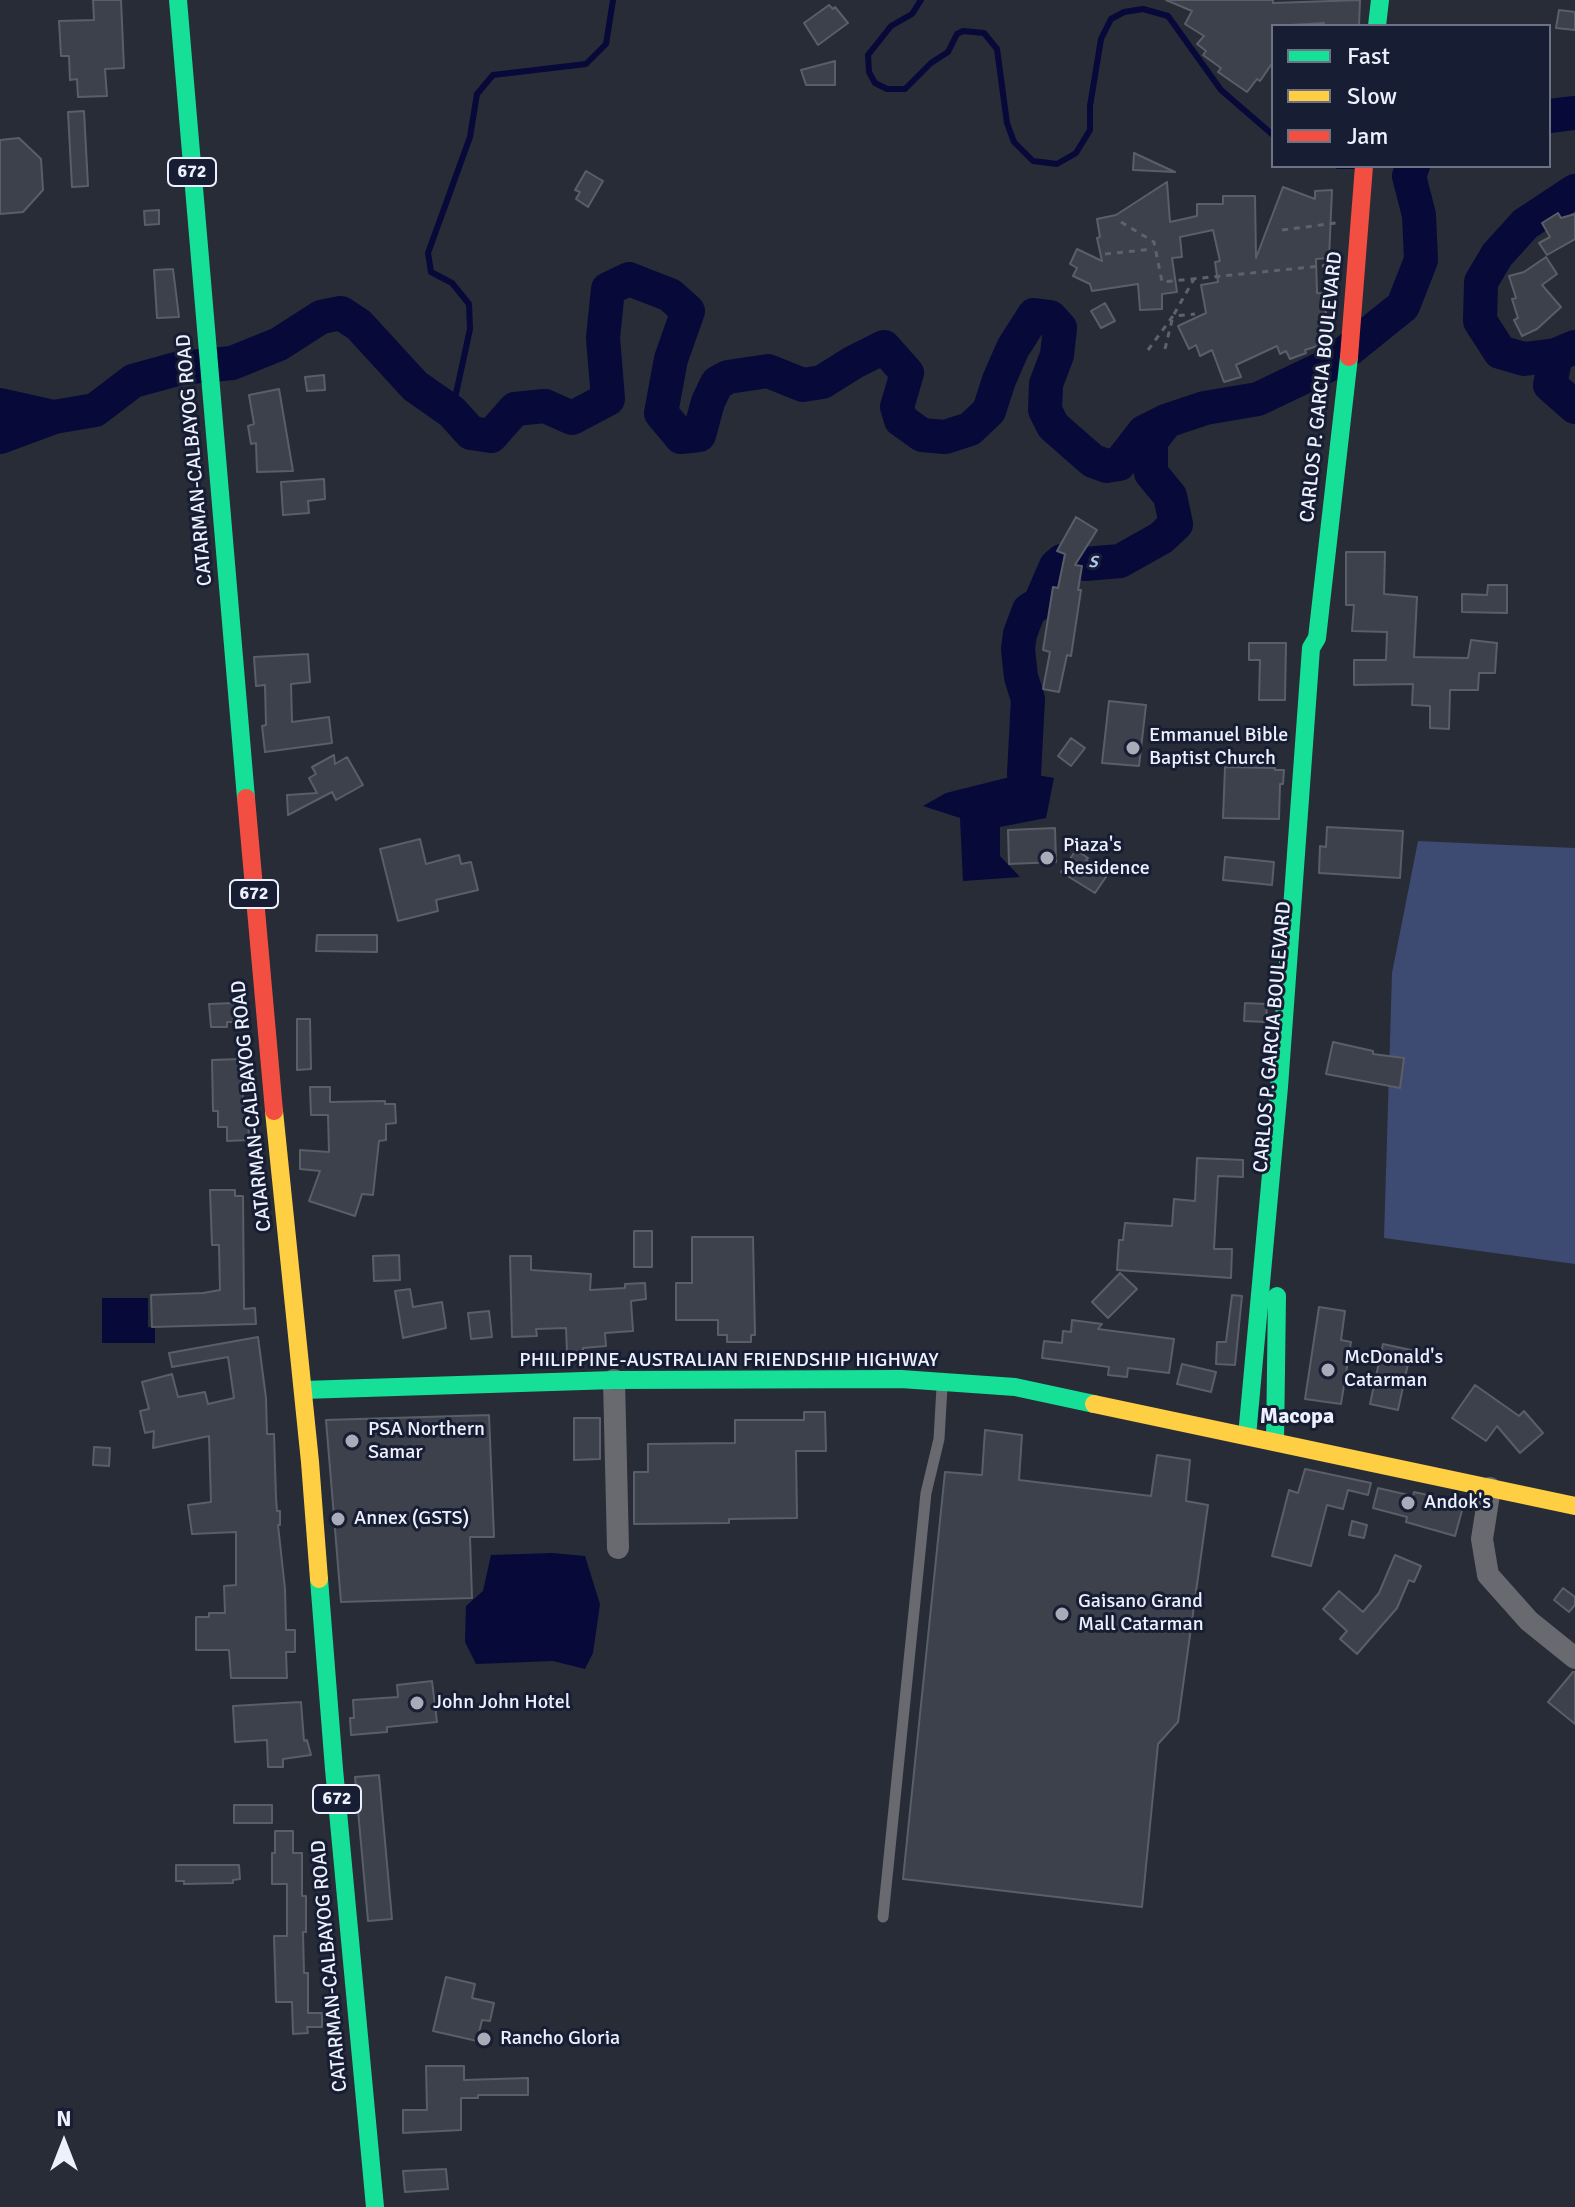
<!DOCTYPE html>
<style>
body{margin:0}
#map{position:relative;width:1575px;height:2207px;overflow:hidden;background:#272c37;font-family:Signika,sans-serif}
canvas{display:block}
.legend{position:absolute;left:1271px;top:24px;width:280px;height:144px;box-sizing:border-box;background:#171e33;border:2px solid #6d7284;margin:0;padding:10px 14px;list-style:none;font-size:24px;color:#edf1fd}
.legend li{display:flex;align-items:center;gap:16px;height:40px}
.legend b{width:40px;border:2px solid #6d7284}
.north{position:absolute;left:24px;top:2103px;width:80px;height:80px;-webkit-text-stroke:6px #171e33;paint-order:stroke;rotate:0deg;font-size:22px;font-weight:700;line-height:32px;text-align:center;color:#edf1fd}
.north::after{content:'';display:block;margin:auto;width:28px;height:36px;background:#edf1fd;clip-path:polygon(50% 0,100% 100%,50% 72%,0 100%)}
</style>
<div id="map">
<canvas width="1575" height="2207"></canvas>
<ul class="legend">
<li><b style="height:10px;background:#16e098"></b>Fast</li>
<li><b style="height:10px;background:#ffcf43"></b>Slow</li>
<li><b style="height:10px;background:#f24e42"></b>Jam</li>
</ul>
<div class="north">N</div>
</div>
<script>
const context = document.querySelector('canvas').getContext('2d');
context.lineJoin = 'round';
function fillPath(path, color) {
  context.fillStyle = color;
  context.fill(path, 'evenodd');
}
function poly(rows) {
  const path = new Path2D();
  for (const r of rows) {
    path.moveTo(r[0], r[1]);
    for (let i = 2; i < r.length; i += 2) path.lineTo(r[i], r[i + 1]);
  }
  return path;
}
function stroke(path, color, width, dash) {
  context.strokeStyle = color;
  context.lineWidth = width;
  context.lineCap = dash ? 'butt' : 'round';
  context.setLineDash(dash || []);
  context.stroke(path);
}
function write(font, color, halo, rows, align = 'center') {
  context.font = font + ' Signika,sans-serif';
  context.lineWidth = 6;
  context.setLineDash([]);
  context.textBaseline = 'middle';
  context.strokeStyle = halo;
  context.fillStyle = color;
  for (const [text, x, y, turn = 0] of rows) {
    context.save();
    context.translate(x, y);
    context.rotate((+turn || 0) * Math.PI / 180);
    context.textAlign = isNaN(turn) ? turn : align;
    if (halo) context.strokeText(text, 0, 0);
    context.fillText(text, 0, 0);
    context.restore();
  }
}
const green = poly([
 [1418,841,1575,848,1575,1264,1384,1238,1392,973]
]);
const water = poly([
 [1022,764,1037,775,1054,778,1046,818,1000,827,1000,856,1020,877,963,881,960,818,923,806,946,793,1014,776],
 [102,1298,148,1298,148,1327,155,1328,155,1343,102,1343],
 [552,1553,585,1556,600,1604,593,1653,585,1669,553,1661,476,1664,465,1642,466,1606,483,1591,491,1555]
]);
const stream = poly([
 [921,0,912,14,891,26,868,55,869,72,875,83,887,89,905,89,931,63,948,52,957,34,963,31,984,33,997,49,1007,123,1014,142,1033,161,1057,164,1076,153,1090,130,1090,106,1101,39,1111,19,1124,12,1143,9,1168,16,1221,90,1273,135],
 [1338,166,1355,166],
 [452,412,470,329,469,304,452,283,431,272,428,253,470,137,477,94,493,75,586,64,606,44,613,0]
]);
const river = poly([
 [1549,116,1575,113],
 [1575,191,1525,224,1497,255,1481,282,1480,321,1500,352,1524,359,1556,355,1575,347],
 [1556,355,1550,385,1575,407],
 [0,405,54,417],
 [0,437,54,417,95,410,133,381,180,368,232,363,279,344,321,317,341,313,359,325,415,386,452,412,471,433,491,436,515,409,545,406,572,418,608,399,603,338,608,289,629,279,670,295,688,311,671,359,661,413,681,437,699,435,708,402,717,383,728,377,768,371,803,385,822,382,854,362,884,347,907,373,897,407,901,420,922,435,945,437,970,429,989,411,999,380,1013,348,1034,315,1050,317,1060,328,1057,355,1046,384,1045,410,1053,426,1093,461,1107,466,1119,464,1144,432,1166,421,1205,408,1258,399,1331,364,1403,306,1421,260,1419,215,1409,176,1413,166],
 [1024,774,1028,699,1021,677,1018,649,1020,634,1029,610,1040,603,1056,566,1062,561,1085,564,1120,561,1161,538,1176,524,1170,496,1151,473,1151,441,1165,423]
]);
const building = poly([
 [93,0,121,0,124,68,105,69,107,96,78,97,77,79,70,80,69,56,61,56,59,21,94,20,93,0],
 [1166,0,1273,0,1273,3,1360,0,1359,26,1324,26,1324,23,1273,26,1273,62,1260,81,1257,79,1247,92,1218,72,1221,68,1203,55,1206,51,1197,44,1204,36,1185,24,1192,11,1166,0],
 [829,5,833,9,835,7,848,23,818,45,804,23,829,5],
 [1559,10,1575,12,1575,30,1556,28,1559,10],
 [835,61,835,85,806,85,801,70,835,61],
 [84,111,88,186,72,187,68,112,84,111],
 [19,138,41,159,43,190,23,212,0,214,0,140,19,138],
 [1134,153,1175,172,1133,170,1134,153],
 [586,171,603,181,588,207,576,199,580,192,575,190,586,171],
 [1167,182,1170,222,1197,216,1197,204,1223,204,1223,196,1255,196,1256,258,1283,187,1315,199,1315,191,1332,190,1329,258,1316,259,1317,293,1333,294,1333,309,1325,309,1333,341,1305,350,1306,353,1290,359,1286,351,1280,354,1277,346,1236,365,1241,377,1224,382,1212,350,1200,356,1196,345,1189,349,1178,326,1206,313,1201,285,1218,282,1215,262,1220,261,1213,230,1180,237,1182,257,1172,258,1177,292,1162,294,1162,309,1140,310,1138,284,1092,291,1090,284,1073,276,1077,268,1070,264,1077,249,1102,261,1097,238,1100,237,1097,219,1116,215,1167,182],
 [159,210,159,224,145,225,144,211,159,210],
 [1558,213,1561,218,1575,214,1575,239,1547,255,1539,243,1550,237,1542,223,1558,213],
 [1546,257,1557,274,1542,285,1561,307,1537,329,1522,336,1514,320,1518,318,1512,299,1516,298,1509,276,1524,272,1546,257],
 [173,269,179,317,157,318,154,270,173,269],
 [1105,303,1115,321,1101,328,1091,311,1105,303],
 [324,375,325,390,307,391,305,377,324,375],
 [279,389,293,471,257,472,256,443,251,444,248,426,254,424,249,395,279,389],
 [324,479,325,499,308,501,309,513,283,515,281,482,324,479],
 [1076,517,1097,530,1075,565,1082,566,1078,590,1081,590,1071,656,1067,655,1059,692,1043,689,1050,652,1043,650,1053,587,1058,588,1065,554,1057,551,1076,517],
 [1346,552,1385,552,1384,594,1417,597,1414,657,1468,658,1471,640,1497,643,1495,673,1479,673,1478,690,1450,690,1449,729,1430,728,1430,706,1412,705,1413,684,1354,685,1354,660,1386,660,1387,632,1352,631,1354,605,1346,605,1346,552],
 [1488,585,1507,585,1507,613,1462,612,1462,594,1487,595,1488,585],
 [1249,643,1286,643,1285,700,1259,700,1260,660,1249,660,1249,643],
 [308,654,310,682,291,684,292,722,329,717,332,743,265,752,262,726,266,725,265,685,256,686,254,657,308,654],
 [1109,701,1146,705,1139,766,1102,763,1109,701],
 [1071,738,1085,748,1071,766,1058,756,1071,738],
 [334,755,335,764,347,757,363,785,336,800,332,792,288,815,287,795,317,793,309,778,316,774,312,767,334,755],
 [1225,767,1275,768,1275,770,1284,770,1283,784,1280,784,1279,819,1223,818,1225,767],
 [1327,827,1403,831,1400,878,1319,873,1320,846,1326,847,1327,827],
 [1055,828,1056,862,1009,864,1008,830,1055,828],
 [420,839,426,864,459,855,461,864,471,862,478,890,436,900,438,911,398,921,380,849,420,839],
 [1076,850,1088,858,1086,860,1108,874,1095,893,1061,872,1076,850],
 [1225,857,1274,862,1272,885,1223,880,1225,857],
 [317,935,377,935,377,952,316,951,317,935],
 [234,1003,235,1022,227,1022,227,1027,211,1027,209,1004,234,1003],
 [1245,1003,1267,1004,1266,1022,1244,1021,1245,1003],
 [297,1019,310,1019,311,1069,297,1070,297,1019],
 [1333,1042,1373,1051,1373,1054,1404,1058,1400,1088,1326,1074,1333,1042],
 [240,1059,244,1112,248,1112,249,1140,227,1141,227,1127,218,1127,218,1111,213,1111,212,1060,240,1059],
 [310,1087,330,1087,330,1102,385,1101,385,1104,395,1104,396,1123,386,1124,386,1140,379,1141,373,1195,362,1194,355,1216,309,1201,320,1171,300,1169,300,1150,329,1152,328,1115,311,1115,310,1087],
 [1197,1158,1243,1160,1243,1177,1218,1176,1214,1249,1232,1249,1231,1278,1117,1270,1119,1240,1123,1240,1125,1223,1172,1226,1174,1199,1195,1201,1197,1158],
 [210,1190,235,1190,235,1196,243,1196,244,1309,255,1308,256,1324,152,1327,151,1295,203,1293,220,1290,219,1245,212,1245,210,1190],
 [634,1231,652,1231,652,1267,634,1267,634,1231],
 [692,1237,753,1237,755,1335,751,1335,751,1342,727,1342,727,1335,718,1335,718,1320,676,1320,676,1283,692,1283,692,1237],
 [399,1255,400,1280,374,1281,373,1256,399,1255],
 [510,1256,531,1256,531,1270,591,1274,590,1290,625,1288,625,1284,645,1283,646,1299,631,1301,633,1331,605,1333,606,1346,583,1348,583,1351,567,1352,566,1328,536,1329,537,1336,512,1337,510,1256],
 [1120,1273,1137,1289,1108,1318,1092,1302,1120,1273],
 [410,1289,413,1307,442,1302,446,1328,403,1338,395,1291,410,1289],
 [1232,1295,1242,1296,1235,1365,1216,1364,1217,1342,1226,1342,1232,1295],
 [1319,1307,1345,1311,1341,1340,1351,1342,1341,1404,1305,1399,1319,1307],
 [489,1311,492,1337,471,1339,468,1313,489,1311],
 [1072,1320,1102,1324,1098,1329,1174,1339,1169,1373,1128,1368,1127,1377,1108,1375,1109,1367,1042,1358,1044,1341,1062,1343,1063,1331,1071,1332,1072,1320],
 [258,1337,266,1398,267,1434,274,1434,276,1498,277,1511,280,1511,280,1525,278,1525,285,1589,286,1630,295,1630,295,1652,286,1652,287,1678,231,1678,229,1650,196,1650,196,1617,209,1617,209,1613,225,1613,224,1586,236,1585,236,1532,192,1534,188,1505,211,1502,209,1436,153,1448,154,1431,145,1433,140,1411,149,1409,142,1382,172,1374,178,1397,205,1392,208,1404,234,1398,228,1357,172,1367,169,1353,258,1337],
 [1383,1344,1411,1350,1398,1410,1370,1404,1383,1344],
 [1182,1364,1216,1372,1211,1392,1177,1384,1182,1364],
 [1475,1385,1519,1416,1524,1411,1543,1433,1520,1453,1497,1426,1486,1441,1452,1418,1475,1385],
 [804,1412,825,1412,826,1451,796,1451,797,1518,729,1519,729,1523,634,1524,634,1472,648,1472,648,1444,735,1443,735,1420,804,1420,804,1412],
 [489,1415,494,1537,470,1537,472,1598,341,1602,326,1420,489,1415],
 [574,1418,600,1418,600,1459,574,1460,574,1418],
 [985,1430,1022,1435,1019,1480,1151,1496,1157,1455,1190,1460,1186,1501,1208,1505,1178,1722,1158,1744,1142,1907,903,1879,945,1472,982,1475,985,1430],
 [94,1447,110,1448,109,1466,93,1465,94,1447],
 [1305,1469,1371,1483,1368,1495,1348,1490,1343,1509,1327,1505,1311,1566,1272,1556,1289,1490,1298,1493,1305,1469],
 [1378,1488,1413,1496,1414,1492,1464,1503,1455,1536,1406,1522,1407,1517,1373,1508,1378,1488],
 [1352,1521,1367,1525,1364,1538,1349,1535,1352,1521],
 [1395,1555,1421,1566,1414,1582,1409,1580,1397,1608,1357,1654,1340,1639,1347,1631,1323,1609,1339,1591,1363,1612,1379,1593,1395,1555],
 [1563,1588,1575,1597,1575,1605,1569,1612,1554,1600,1563,1588],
 [1573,1672,1575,1672,1575,1724,1548,1702,1573,1672],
 [432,1681,437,1722,387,1727,387,1732,351,1735,350,1718,354,1718,353,1700,398,1697,397,1685,432,1681],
 [301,1702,304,1741,307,1740,311,1755,283,1759,283,1767,268,1767,267,1740,235,1742,233,1706,301,1702],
 [379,1775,392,1919,368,1921,355,1777,379,1775],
 [234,1805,272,1805,272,1823,234,1823,234,1805],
 [275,1831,293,1831,293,1853,302,1853,302,1896,306,1896,306,1932,303,1932,304,1973,308,1973,308,2013,322,2013,322,2027,307,2027,308,2033,293,2034,292,2002,276,2002,274,1936,287,1936,287,1884,272,1884,272,1853,275,1853,275,1831],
 [176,1865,239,1865,240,1879,233,1880,233,1883,184,1884,184,1881,176,1881,176,1865],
 [446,1977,475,1984,472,1998,494,2003,490,2021,482,2020,477,2041,433,2031,446,1977],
 [426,2066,464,2066,464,2080,528,2078,528,2095,478,2095,478,2098,461,2098,461,2130,403,2133,403,2110,427,2110,426,2066],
 [446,2169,448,2189,405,2192,403,2171,446,2169]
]);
const path = poly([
 [1121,222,1154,242,1162,282,1331,265],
 [1282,230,1336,223],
 [1105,254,1153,249],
 [1165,349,1173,316,1194,279],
 [1148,350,1173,316,1195,314]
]);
const lane = poly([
 [883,1917,926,1493,939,1439,942,1387]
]);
const street = poly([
 [614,1380,618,1548],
 [1490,1488,1482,1539,1488,1575,1529,1621,1575,1658]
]);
const fast = poly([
 [178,0,246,798],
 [1377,26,1380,0],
 [303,1390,614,1380,901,1379,1015,1387,1094,1404],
 [1247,1436,1279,1087,1311,648,1317,638,1349,357],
 [1275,1442,1277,1296],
 [319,1579,334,1769,375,2207]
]);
const slow = poly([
 [274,1111,310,1462,319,1579],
 [1094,1404,1575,1506]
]);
const jam = poly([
 [1349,357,1364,166],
 [246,798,274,1111]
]);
const markers = [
 [1133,748,8,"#a8acb8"],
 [1047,858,8,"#a8acb8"],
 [1328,1370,8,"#a8acb8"],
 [352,1441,8,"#a8acb8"],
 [1408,1503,8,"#a8acb8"],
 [338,1519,8,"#a8acb8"],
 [1062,1614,8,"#a8acb8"],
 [417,1703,8,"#a8acb8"],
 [484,2039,8,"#a8acb8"]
];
const shields = [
 [192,172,48],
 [254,894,48],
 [337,1799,48]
];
const shieldNames = [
 ["672",192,172],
 ["672",254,894],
 ["672",337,1799]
];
const streetNames = [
 ["CARLOS P. GARCIA BOULEVARD",1322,387,-84],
 ["CATARMAN-CALBAYOG ROAD",195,460,-95],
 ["CARLOS P. GARCIA BOULEVARD",1273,1037,-85],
 ["CATARMAN-CALBAYOG ROAD",252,1106,-96],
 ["PHILIPPINE-AUSTRALIAN FRIENDSHIP HIGHWAY",729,1361],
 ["CATARMAN-CALBAYOG ROAD",330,1966,-95]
];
const poiNames = [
 ["Emmanuel Bible",1149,736],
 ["Baptist Church",1149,759],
 ["Piaza's",1063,846],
 ["Residence",1063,869],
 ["McDonald's",1344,1358],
 ["Catarman",1344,1381],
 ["PSA Northern",368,1430],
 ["Samar",368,1453],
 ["Andok's",1424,1503],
 ["Annex (GSTS)",354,1519],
 ["Gaisano Grand",1078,1602],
 ["Mall Catarman",1078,1625],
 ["John John Hotel",433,1703],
 ["Rancho Gloria",500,2039]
];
const waterNames = [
 ["s",1093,561]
];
const neighbourhoodNames = [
 ["Macopa",1297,1417]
];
fillPath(green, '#3d4a72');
fillPath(water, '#070939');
stroke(stream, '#070939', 6);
stroke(river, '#070939', 34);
fillPath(building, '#3d414b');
stroke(building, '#5a5e68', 2);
stroke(path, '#5e6269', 3, [6, 6]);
stroke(lane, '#686a6f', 11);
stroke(street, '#686a6f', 22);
stroke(fast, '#16e098', 18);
stroke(slow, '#ffcf43', 18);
stroke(jam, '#f24e42', 18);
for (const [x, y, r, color] of markers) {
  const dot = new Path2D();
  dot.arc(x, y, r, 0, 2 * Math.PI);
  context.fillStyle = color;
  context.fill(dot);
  stroke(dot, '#171e33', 3);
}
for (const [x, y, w] of shields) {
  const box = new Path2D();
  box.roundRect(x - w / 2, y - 14, w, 28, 6);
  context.fillStyle = '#171e33';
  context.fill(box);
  stroke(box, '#edf1fd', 2);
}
write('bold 18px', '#edf1fd', null, shieldNames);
write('20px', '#edf1fd', '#171e33', streetNames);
write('20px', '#edf1fd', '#171e33', poiNames, 'left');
write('italic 22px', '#b4c7fa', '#171e33', waterNames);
write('bold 22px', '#edf1fd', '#171e33', neighbourhoodNames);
</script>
